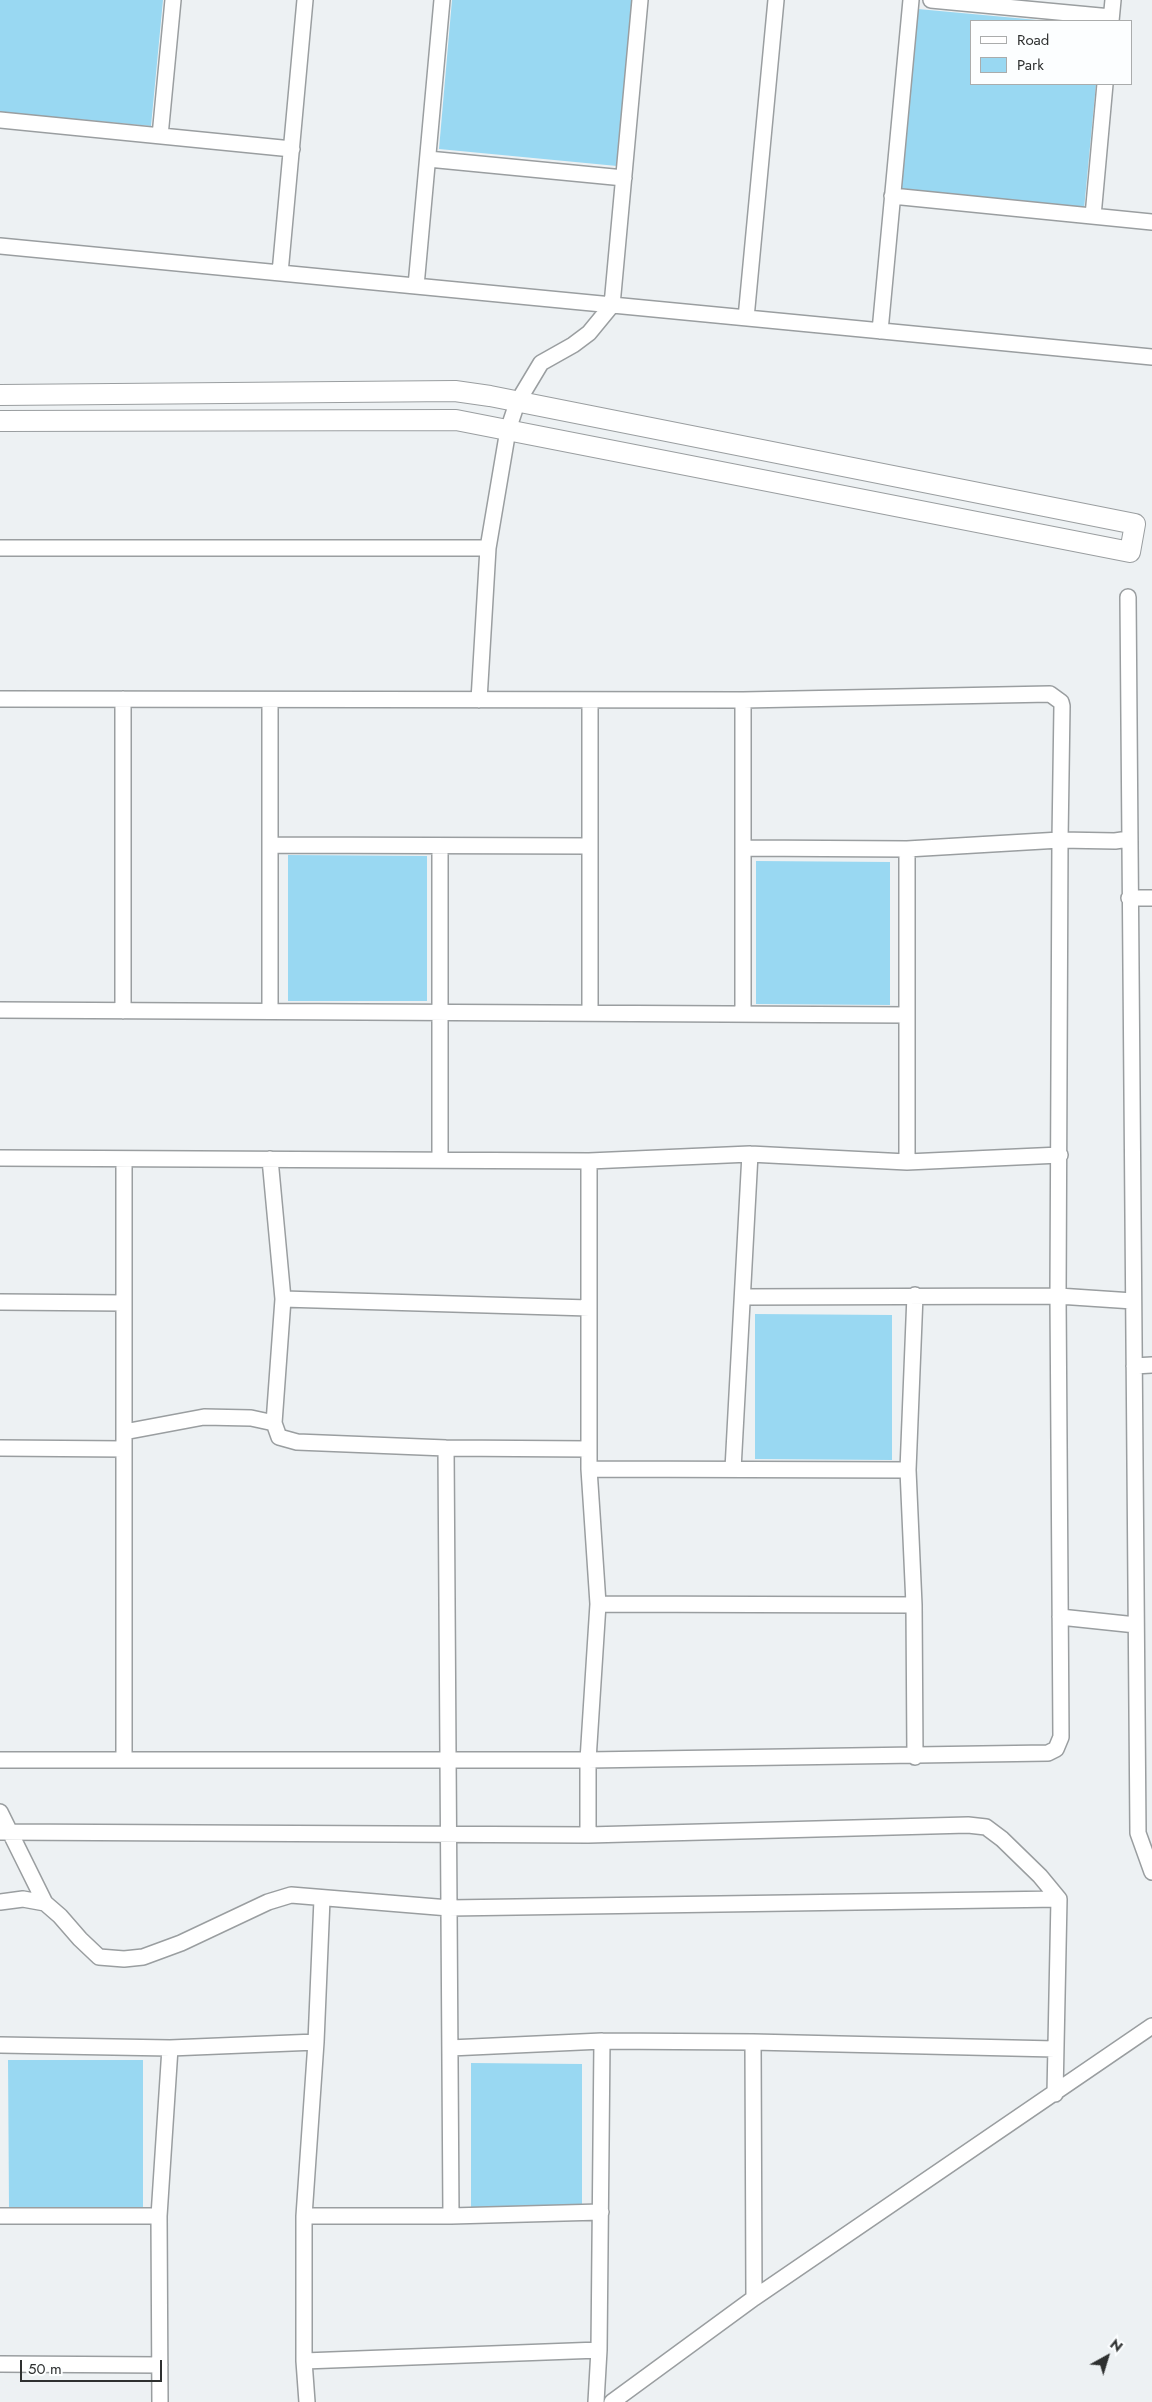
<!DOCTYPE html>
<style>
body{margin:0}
#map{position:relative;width:1152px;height:2402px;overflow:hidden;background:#edf1f3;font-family:Jost,sans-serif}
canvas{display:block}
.legend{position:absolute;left:970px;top:20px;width:162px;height:65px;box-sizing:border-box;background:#fcfeff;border:1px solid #aaacac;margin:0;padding:6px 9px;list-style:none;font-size:15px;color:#2e3030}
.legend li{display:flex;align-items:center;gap:10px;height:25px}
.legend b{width:25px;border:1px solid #aaacac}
.north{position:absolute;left:1082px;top:2332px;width:50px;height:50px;-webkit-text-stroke:4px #fcfeff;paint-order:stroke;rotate:39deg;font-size:14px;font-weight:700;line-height:20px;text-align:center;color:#2e3030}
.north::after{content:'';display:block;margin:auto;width:18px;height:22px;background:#2e3030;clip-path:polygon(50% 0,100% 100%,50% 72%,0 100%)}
.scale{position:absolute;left:20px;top:2360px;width:142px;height:22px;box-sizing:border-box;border:2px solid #2e3030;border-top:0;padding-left:6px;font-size:15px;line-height:18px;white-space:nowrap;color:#2e3030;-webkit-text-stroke:4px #fcfeff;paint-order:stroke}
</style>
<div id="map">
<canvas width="1152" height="2402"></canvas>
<ul class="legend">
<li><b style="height:6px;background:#fff"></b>Road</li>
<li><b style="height:14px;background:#99d8f2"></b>Park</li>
</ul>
<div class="north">N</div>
<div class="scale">50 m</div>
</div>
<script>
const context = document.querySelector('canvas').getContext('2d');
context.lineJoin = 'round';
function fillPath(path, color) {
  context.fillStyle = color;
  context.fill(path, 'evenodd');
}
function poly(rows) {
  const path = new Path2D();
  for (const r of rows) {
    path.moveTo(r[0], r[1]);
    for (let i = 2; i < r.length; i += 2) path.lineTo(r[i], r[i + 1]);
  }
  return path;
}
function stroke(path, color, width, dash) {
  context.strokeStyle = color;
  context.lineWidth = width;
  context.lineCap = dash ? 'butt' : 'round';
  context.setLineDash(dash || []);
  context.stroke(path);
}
const green = poly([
 [0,0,163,0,151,126,0,112],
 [452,0,632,0,617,166,439,149],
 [918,9,1048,21,971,21,971,84,1096,84,1084,209,901,191],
 [288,855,427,856,427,1001,288,1001],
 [756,861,890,862,890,1005,756,1004],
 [755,1314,892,1315,892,1460,755,1459],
 [8,2060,143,2060,143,2208,9,2208],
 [471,2063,582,2064,582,2209,471,2209]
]);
const minor = poly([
 [931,0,1111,17],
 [1111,21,1113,0],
 [0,120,292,149],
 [160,136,173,0],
 [428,159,624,178],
 [892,196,1152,222],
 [1093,216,1105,84],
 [0,246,1152,357],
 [280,273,305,0],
 [416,286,442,0],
 [746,318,776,0],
 [880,331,911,0],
 [0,548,488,548],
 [1128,597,1138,1833,1152,1872],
 [0,699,743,700,1050,694,1061,702,1062,706,1060,840,1058,1296,1061,1737,1056,1749,1048,1753,588,1760,0,1760],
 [479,700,488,548,508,430,517,403,541,363,573,345,589,333,612,305,640,0],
 [743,700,743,1014],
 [270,845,590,846],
 [743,848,907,849,1060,840,1115,841,1129,839],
 [1129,898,1152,898],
 [0,1010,907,1015],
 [123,1011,123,699],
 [270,1011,270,700],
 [590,1013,590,700],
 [0,1158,589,1161,750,1154,907,1162,1060,1155],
 [124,1159,124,1760],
 [270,1159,283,1299,274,1423,279,1437,297,1442,446,1448,589,1449],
 [440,1160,440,846],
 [907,1162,907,849],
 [915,1295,908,1470,914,1605,915,1757],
 [743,1297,1058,1296,1133,1301],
 [283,1299,589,1308],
 [0,1302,124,1303],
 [1134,1366,1152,1365],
 [124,1432,204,1417,251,1418,274,1423],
 [0,1448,124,1449],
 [446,1448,451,2216],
 [589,1469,908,1470],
 [733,1469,750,1154],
 [598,1604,914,1605],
 [1060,1617,1136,1625],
 [0,1812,45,1903],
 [0,1832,588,1835,968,1825,986,1827,1002,1839,1040,1876,1059,1899],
 [588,1835,588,1760,598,1604,589,1469,589,1161],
 [0,1902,23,1899,45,1903,60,1916,80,1939,99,1957,124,1959,143,1957,181,1943,268,1902,291,1895,449,1908,1059,1899,1055,2094],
 [753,2042,754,2298],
 [0,2045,170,2048,316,2042],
 [450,2048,602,2041,753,2042,1055,2049],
 [0,2216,159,2216],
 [304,2216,451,2216,601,2212],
 [304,2361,599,2350],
 [0,2364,160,2365],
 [160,2402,159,2216,170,2048],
 [307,2402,304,2361,304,2216,316,2042,322,1899],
 [596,2402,599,2350,602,2041],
 [612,2402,754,2298,1152,2026]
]);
const tertiary = poly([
 [0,395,455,391,490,396,1135,524,1130,552,456,420,0,421]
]);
fillPath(green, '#99d8f2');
stroke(minor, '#9a9ea0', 18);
stroke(tertiary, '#9a9ea0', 22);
stroke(minor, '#fff', 15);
stroke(tertiary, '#fff', 20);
</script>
